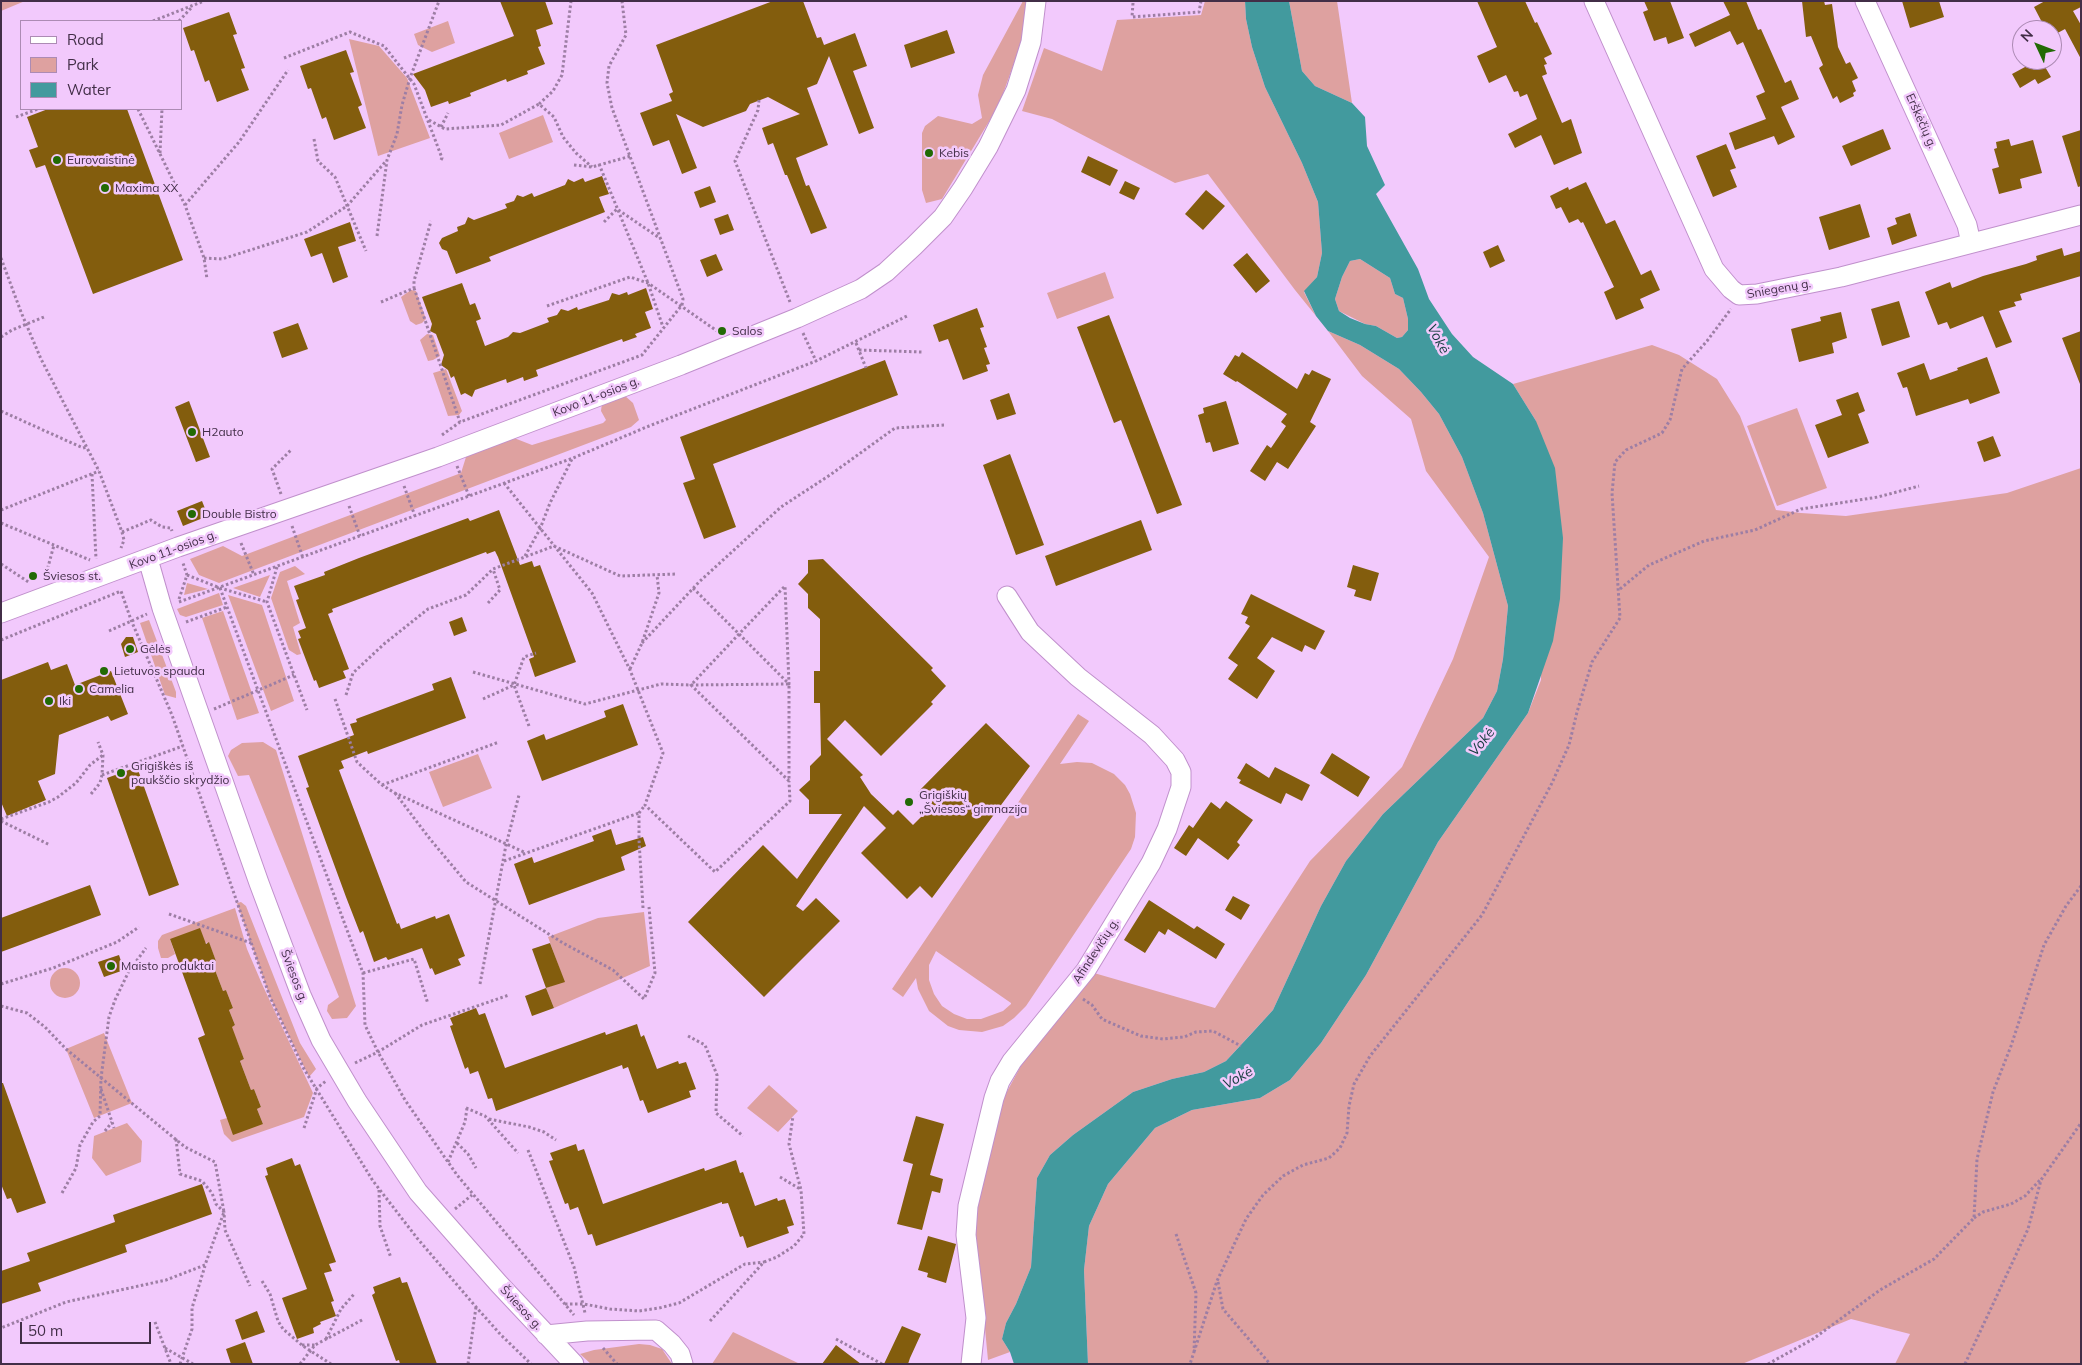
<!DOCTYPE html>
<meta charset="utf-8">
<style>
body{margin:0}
#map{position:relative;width:2082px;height:1365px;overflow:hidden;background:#f2c9fc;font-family:Mulish,sans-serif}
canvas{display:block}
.frame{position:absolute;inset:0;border:2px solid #422e47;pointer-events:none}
.legend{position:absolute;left:20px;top:20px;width:162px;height:90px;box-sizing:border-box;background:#f2c9fc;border:1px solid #ac8bb4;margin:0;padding:6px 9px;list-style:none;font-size:15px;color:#422e47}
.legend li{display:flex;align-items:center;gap:10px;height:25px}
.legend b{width:25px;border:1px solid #ac8bb4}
.north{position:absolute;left:2012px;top:20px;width:50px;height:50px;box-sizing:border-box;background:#f2c9fc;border:1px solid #ac8bb4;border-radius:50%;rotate:313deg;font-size:14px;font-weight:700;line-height:20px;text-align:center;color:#422e47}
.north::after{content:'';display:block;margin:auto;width:18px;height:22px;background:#226a05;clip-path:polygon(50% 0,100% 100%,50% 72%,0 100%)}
.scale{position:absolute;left:20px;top:1322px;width:131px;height:22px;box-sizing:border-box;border:2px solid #422e47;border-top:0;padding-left:6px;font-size:15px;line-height:18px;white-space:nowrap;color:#422e47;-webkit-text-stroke:4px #f2c9fc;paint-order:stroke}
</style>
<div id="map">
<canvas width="2082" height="1365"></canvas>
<div class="frame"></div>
<ul class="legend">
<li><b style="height:6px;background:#fff"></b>Road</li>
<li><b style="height:14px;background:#dea1a0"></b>Park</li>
<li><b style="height:14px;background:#429a9e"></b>Water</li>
</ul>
<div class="north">N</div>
<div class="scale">50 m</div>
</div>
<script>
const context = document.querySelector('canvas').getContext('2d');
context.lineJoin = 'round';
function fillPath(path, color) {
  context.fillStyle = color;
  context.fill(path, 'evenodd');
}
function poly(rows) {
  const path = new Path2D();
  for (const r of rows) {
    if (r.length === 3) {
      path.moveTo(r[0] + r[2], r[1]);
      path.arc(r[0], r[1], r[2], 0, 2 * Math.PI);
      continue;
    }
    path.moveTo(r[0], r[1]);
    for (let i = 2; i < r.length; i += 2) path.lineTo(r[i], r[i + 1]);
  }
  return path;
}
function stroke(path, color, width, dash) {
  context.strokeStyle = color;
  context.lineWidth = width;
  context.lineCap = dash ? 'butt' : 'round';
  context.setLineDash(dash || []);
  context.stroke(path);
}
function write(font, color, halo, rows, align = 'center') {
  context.font = font + ' Mulish,sans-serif';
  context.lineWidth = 5;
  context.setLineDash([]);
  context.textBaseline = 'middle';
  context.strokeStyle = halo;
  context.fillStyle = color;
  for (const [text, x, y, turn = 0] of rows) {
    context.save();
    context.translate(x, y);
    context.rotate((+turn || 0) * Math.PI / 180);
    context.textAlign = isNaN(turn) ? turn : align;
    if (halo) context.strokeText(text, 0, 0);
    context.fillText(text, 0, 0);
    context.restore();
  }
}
const green = poly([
 [1,1,25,1,1,11],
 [1023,1,1027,1,1023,38,999,105,942,199,926,203,922,190,922,133,925,126,938,116,972,124,982,118,978,95,983,75],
 [1205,1,1245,1,1246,19,1252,47,1265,87,1302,163,1318,202,1322,253,1317,277,1304,292,1316,316,1295,290,1208,174,1175,183,1052,119,1022,111,1044,48,1102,71,1117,20,1201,15],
 [1289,1,1337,1,1352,103,1315,86,1302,71],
 [448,21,455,43,432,52,418,45,414,34],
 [349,39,379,46,407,78,430,138,378,156],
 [543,115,553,142,509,159,499,133],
 [1360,259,1390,278,1395,294,1403,298,1408,319,1408,330,1402,337,1397,338,1376,326,1365,324,1339,311,1335,299,1342,277,1350,261],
 [1105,272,1114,298,1057,319,1047,293],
 [411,290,416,291,426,319,422,323,416,325,410,321,401,297],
 [1328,331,1360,345,1399,369,1421,392,1439,414,1462,457,1483,513,1508,606,1503,659,1497,691,1483,718,1383,814,1346,861,1321,906,1273,1010,1226,1061,1204,1072,1172,1079,1133,1092,1073,1135,1050,1155,1037,1178,1031,1267,1016,1304,1006,1323,1002,1339,1010,1352,988,1360,974,1214,1004,1097,1023,1062,1094,973,1215,1008,1310,861,1402,767,1453,659,1489,557,1426,471,1411,419,1362,376],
 [427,334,433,335,440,356,433,360,428,361,420,340],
 [1652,345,1679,355,1717,379,1740,416,1776,510,1801,513,1846,516,2007,493,2081,468,2081,1364,1895,1364,1910,1334,1851,1319,1742,1364,1088,1364,1084,1270,1089,1226,1108,1184,1155,1128,1192,1110,1260,1098,1290,1080,1321,1043,1366,975,1438,842,1528,713,1541,680,1536,421,1513,384],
 [446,369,462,411,459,415,448,416,433,373],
 [624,395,633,403,639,420,631,427,219,583,199,575,190,559,223,546,242,556,461,473,466,457,514,438,532,445,603,423,606,420,601,411,602,403],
 [1797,408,1827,488,1777,506,1747,426],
 [295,566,305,574,287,581,300,623,293,627,301,654,297,655,289,650,271,598,280,572],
 [270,575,260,597,233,588],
 [187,583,208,589,184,595],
 [219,593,223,605,186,617,180,615,177,609],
 [228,595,262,605,294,701,271,711],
 [223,611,259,713,237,720,202,618],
 [149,620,176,692,176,698,165,695,140,623],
 [1078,714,1089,721,1060,764,1077,762,1092,763,1114,774,1125,785,1130,794,1136,813,1135,837,1131,849,1026,1006,1014,1018,1003,1026,982,1032,959,1030,948,1026,929,1011,918,989,916,978,903,997,892,989],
 [936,951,1011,1003,1011,1004,1003,1011,981,1019,967,1019,954,1014,942,1006,934,994,929,980,929,965],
 [263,742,276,750,356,1006,347,1018,332,1019,327,1011,328,1005,339,997,249,775,238,776,228,756,231,750,242,743],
 [478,754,492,788,443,807,429,772],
 [241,902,246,906,300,1043,316,1069,309,1077,270,997,237,903],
 [235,908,247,949,262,984,313,1093,304,1117,232,1142,224,1134,220,1120,227,1118,263,1124,257,1109,261,1107,254,1089,251,1090,240,1061,244,1059,237,1041,228,1028,235,1025,229,1010,233,1008,226,990,223,991,212,962,216,961,209,943,170,939,175,954,168,958,161,958,158,948,158,941,162,935],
 [644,912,650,966,554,1008,546,988,564,981,548,937,598,918],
 [65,983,15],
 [104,1033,132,1103,94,1118,66,1049],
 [769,1085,798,1111,778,1132,747,1108],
 [127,1123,142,1141,141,1162,106,1176,92,1158,94,1136],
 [733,1332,800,1364,712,1364],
 [639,1344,650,1345,662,1349,672,1364,591,1364,580,1354,594,1350]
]);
const water = poly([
 [1245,1,1289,1,1302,71,1315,86,1352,103,1365,117,1367,146,1385,185,1376,194,1418,269,1429,299,1452,334,1473,357,1513,384,1536,421,1555,468,1563,538,1560,599,1553,641,1528,713,1438,842,1366,975,1321,1043,1290,1080,1260,1098,1192,1110,1155,1128,1108,1184,1089,1226,1084,1270,1088,1364,1014,1364,1010,1352,1002,1339,1006,1323,1016,1304,1031,1267,1037,1178,1050,1155,1073,1135,1133,1092,1172,1079,1204,1072,1226,1061,1252,1033,1273,1010,1321,906,1346,861,1383,814,1483,718,1497,691,1503,659,1508,606,1483,513,1462,457,1439,414,1421,392,1399,369,1360,345,1328,331,1316,316,1304,291,1317,277,1322,253,1318,202,1302,163,1265,87,1252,47,1246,19],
 [1360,259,1390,278,1395,294,1403,298,1408,319,1408,330,1402,337,1397,338,1376,326,1365,324,1350,318,1339,311,1335,299,1342,277,1350,261]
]);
const building = poly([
 [500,1,545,1,553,24,536,30,541,46,538,47,545,64,527,71,528,74,507,82,506,79,470,93,471,96,449,104,448,101,431,107,425,90,413,74,514,36],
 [773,1,803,1,817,38,821,37,824,45,855,33,867,66,853,71,874,128,859,134,829,56,817,84,807,88,828,145,796,158,806,186,809,185,827,228,811,234,787,175,785,175,773,143,768,145,762,128,800,114,768,97,750,104,746,111,703,127,676,114,697,168,682,174,669,140,653,146,640,113,672,101,669,94,673,92,656,45],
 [1477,1,1525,1,1535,23,1537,22,1552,54,1544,58,1547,64,1544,65,1547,74,1542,76,1562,123,1571,119,1582,153,1554,165,1541,135,1515,148,1508,134,1537,119,1527,94,1520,97,1518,91,1514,92,1506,75,1489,83,1477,56,1497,47],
 [1644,1,1670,1,1684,38,1668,44,1666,37,1654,41,1643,12,1648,10],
 [1723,1,1746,1,1758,30,1761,29,1785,83,1791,80,1799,99,1781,107,1795,137,1778,145,1774,136,1735,150,1729,133,1766,119,1756,96,1765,92,1743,42,1737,45,1730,31,1695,47,1689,34,1730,15],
 [1802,1,1824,1,1825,5,1832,4,1838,47,1846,64,1850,62,1858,78,1852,81,1856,91,1853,93,1854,96,1840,103,1837,96,1833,99,1819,68,1823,65,1811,36,1806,37],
 [1902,1,1939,1,1944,17,1910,28],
 [2045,1,2081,1,2081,7,2073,11,2081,25,2081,59,2065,29,2052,36,2052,30,2046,30,2034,7],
 [229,12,237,34,233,35,245,68,241,69,249,90,217,102,209,80,205,82,194,50,191,51,183,28],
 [947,30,955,53,911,68,904,45],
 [346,50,354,72,350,73,362,105,358,107,366,128,334,140,326,117,322,119,311,88,308,89,300,66],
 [2038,60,2041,60,2051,77,2038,84,2035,79,2020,88,2012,74],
 [48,109,127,109,183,260,93,294,45,165,36,168,29,150,38,147,27,117],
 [1883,129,1891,149,1851,166,1842,146],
 [2081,130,2081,186,2078,187,2062,136],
 [2009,139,2011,146,2033,140,2042,173,2020,179,2022,188,1999,194,1992,169,1999,167,1994,149,1997,148,1996,142],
 [1726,144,1736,168,1730,170,1737,187,1713,197,1696,156],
 [1088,156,1118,170,1110,186,1081,172],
 [602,176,609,194,599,197,605,212,489,257,491,261,456,274,447,251,442,249,439,243,442,238,458,231,457,227,465,224,468,217,474,220,507,208,505,204,514,201,517,195,523,197,532,193,534,197,565,185,568,179,574,182,583,178,585,182],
 [1125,181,1140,188,1134,200,1119,193],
 [1586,182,1606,224,1615,220,1641,275,1651,270,1660,290,1640,299,1644,308,1616,320,1604,292,1614,287,1583,222,1581,223,1578,219,1569,223,1561,207,1556,209,1550,196,1568,187,1569,190],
 [710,186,716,202,700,208,694,192],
 [1206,190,1225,206,1203,230,1185,214],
 [1860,204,1870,237,1829,250,1819,217],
 [1910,213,1917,236,1892,245,1887,228,1897,224,1895,218],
 [728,214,734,230,720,235,714,219],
 [350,222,356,241,338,247,348,277,333,283,322,253,311,257,304,239],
 [1498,245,1505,261,1490,268,1483,252],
 [2062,248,2064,256,2081,251,2081,276,2020,294,2022,300,2014,302,2016,306,1999,311,2012,342,1996,348,1983,316,1950,329,1947,322,1938,325,1925,292,1950,282,1952,288,1983,276,2026,264,2037,260,2036,256],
 [1247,253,1270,281,1256,293,1233,265],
 [716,254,723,270,707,277,700,260],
 [462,283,470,305,475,303,481,319,476,321,485,346,508,337,513,332,520,333,549,322,547,318,557,315,561,309,568,311,577,307,578,310,609,300,612,293,619,295,627,292,628,295,646,288,653,309,645,312,651,328,635,334,637,337,623,342,622,339,536,370,538,376,524,381,523,377,507,383,506,379,475,390,472,397,465,393,461,395,454,376,451,378,448,370,441,365,444,355,436,334,430,331,432,324,422,297],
 [1899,301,1910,337,1882,346,1871,309],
 [977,308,984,327,980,328,987,347,984,348,990,364,986,365,988,371,963,380,948,339,939,342,933,325],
 [1841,312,1847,338,1832,343,1834,353,1799,362,1791,329,1821,321,1820,317],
 [1109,315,1182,505,1157,514,1121,420,1114,423,1077,327],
 [298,323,308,349,282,358,273,332],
 [2081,331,2081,384,2080,384,2062,338],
 [1242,352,1297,389,1305,373,1309,375,1312,370,1331,379,1310,422,1316,426,1305,443,1288,469,1277,462,1265,481,1250,471,1267,445,1271,448,1286,426,1281,422,1287,414,1237,381,1236,382,1223,374,1235,355,1239,357],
 [1987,357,2000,393,1970,404,1968,399,1916,416,1907,387,1903,388,1897,373,1924,363,1930,380,1958,370,1957,368],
 [885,360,898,395,713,464,736,527,704,539,683,483,695,479,680,437],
 [1858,392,1865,411,1858,414,1869,443,1828,458,1815,425,1842,415,1836,400],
 [1009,393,1016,414,997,420,990,400],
 [189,401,210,457,196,462,175,407],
 [1226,401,1239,444,1213,452,1210,442,1206,443,1198,415,1204,413,1203,408],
 [1993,436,2001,456,1984,462,1977,442],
 [1010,454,1044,545,1016,555,983,465],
 [202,501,208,516,183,526,177,511],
 [499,510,520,565,532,561,534,567,540,565,576,662,535,677,529,659,534,657,498,557,495,551,487,554,486,552,332,609,333,612,328,614,349,669,343,671,346,678,319,688,316,680,314,681,298,639,301,638,298,631,306,628,296,600,299,599,294,586,325,575,324,572,359,558,468,518,470,521],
 [1141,520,1152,550,1056,586,1045,556],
 [823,559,933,668,931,670,946,686,931,702,933,704,881,756,845,720,827,739,863,775,860,777,871,794,893,815,898,810,913,825,932,806,918,792,986,723,1030,766,932,898,920,886,907,899,861,853,886,828,864,806,796,906,803,911,816,898,840,921,764,997,688,922,763,845,797,879,842,814,809,814,809,800,799,790,810,780,810,766,821,755,820,703,814,703,814,671,820,671,820,619,808,608,808,594,798,584,808,573,808,560],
 [1353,565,1379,573,1371,601,1354,596,1356,590,1347,587],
 [1251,594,1325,631,1315,650,1305,645,1302,652,1272,637,1257,658,1275,671,1257,699,1228,679,1238,665,1228,658,1250,626,1245,623,1248,617,1241,614],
 [462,617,467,631,454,636,449,622],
 [126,637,133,637,138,652,125,657,121,644],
 [48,662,51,670,67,664,75,685,111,671,128,714,111,721,108,716,59,735,55,774,38,781,46,800,7,816,1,802,1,680],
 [451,677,466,718,368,754,367,751,341,761,344,768,339,770,397,924,399,923,401,929,435,916,436,919,449,914,465,956,458,959,461,965,435,975,432,968,430,969,422,948,388,960,386,957,374,962,363,931,360,933,346,897,306,788,309,787,298,756,354,735,350,724,357,722,356,719,434,690,432,684],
 [623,704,638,745,542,781,527,741,544,734,546,740,606,717,604,711],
 [1332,753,1370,777,1358,797,1320,773],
 [1246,763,1269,778,1275,767,1310,785,1302,801,1286,793,1281,804,1239,783,1241,780,1237,778],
 [137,767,179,885,149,896,107,778],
 [1226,801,1253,820,1237,842,1240,845,1228,860,1198,838,1186,856,1174,848,1189,825,1193,828,1211,802,1220,809],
 [611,829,616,845,643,837,646,846,621,857,625,870,529,905,514,864,532,857,534,863,594,841,592,836],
 [90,885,101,915,1,952,1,918],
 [1233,896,1250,905,1241,920,1225,910],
 [1149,900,1194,929,1197,926,1225,944,1216,959,1168,929,1165,935,1159,931,1145,953,1124,940],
 [200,928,206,944,209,942,216,961,212,962,223,991,226,990,233,1008,229,1010,235,1025,232,1027,244,1059,240,1061,251,1090,254,1089,261,1107,257,1109,263,1124,233,1135,198,1038,205,1035,170,939],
 [550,943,565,982,546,988,532,949],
 [119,955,124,970,104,977,98,962],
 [546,988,554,1008,532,1016,525,996],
 [476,1008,479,1015,485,1013,505,1068,605,1032,606,1035,637,1024,641,1037,644,1035,657,1069,678,1061,679,1064,686,1062,696,1089,689,1091,691,1097,648,1113,643,1100,640,1101,628,1067,623,1069,622,1065,496,1111,492,1098,488,1099,478,1071,470,1074,468,1067,465,1069,450,1026,453,1025,450,1018],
 [1,1083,3,1083,46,1203,17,1213,11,1198,7,1199,1,1184],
 [916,1116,944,1124,930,1175,943,1179,940,1193,932,1191,922,1230,897,1224,913,1164,903,1161],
 [576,1144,578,1151,584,1149,603,1204,704,1168,705,1171,736,1160,740,1173,743,1172,755,1206,777,1198,778,1201,785,1199,794,1225,787,1227,789,1233,747,1248,743,1236,740,1237,728,1203,722,1204,722,1202,596,1246,592,1234,588,1235,578,1207,570,1210,568,1203,565,1204,549,1161,553,1160,550,1153],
 [292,1158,295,1166,300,1164,336,1262,329,1264,332,1271,324,1273,334,1301,331,1302,336,1316,320,1322,321,1324,313,1328,314,1333,297,1339,282,1298,307,1289,265,1176,268,1175,266,1168],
 [202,1184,212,1214,125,1245,127,1252,38,1283,41,1291,1,1304,1,1271,30,1261,27,1253,115,1222,113,1215],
 [928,1236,956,1244,946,1283,927,1277,928,1273,918,1270],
 [400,1277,402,1283,407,1282,437,1364,400,1364,399,1360,396,1361,372,1295,375,1293,373,1287],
 [257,1311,265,1332,242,1340,235,1320],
 [902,1326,921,1334,910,1358,908,1364,884,1364],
 [245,1342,253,1364,231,1364,226,1349],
 [836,1345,861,1364,822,1364]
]);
const path = poly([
 [1133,3,1132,17,1199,12,1201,1],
 [153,21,204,1],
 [179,21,192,7],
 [284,58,350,32,384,46,414,84,442,158,440,162],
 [759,100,758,110,735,161,790,302],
 [539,104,553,91,562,75,571,1],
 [138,109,185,205,204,258,207,279],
 [16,117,38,109],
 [429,120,445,129,501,125,539,104,554,117,563,137,576,153,592,167],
 [441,127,448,113],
 [314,139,318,161,335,177,366,251],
 [160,153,162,109],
 [599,164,648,283,663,327],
 [574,165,592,167,631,156],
 [185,205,239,142,288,70],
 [604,222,617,209,661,239],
 [377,236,387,160,397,134,402,105,410,78,439,1],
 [1,258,21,312,41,359,99,471,122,532,124,540,121,548],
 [204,258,222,259,307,232,347,206,386,161],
 [414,288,460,422],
 [381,302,414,288,414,281,431,221],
 [547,306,630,277,648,283,717,331],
 [803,333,816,361],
 [1,337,12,330,44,317],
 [856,343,866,368],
 [859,350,922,352],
 [1,411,83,448,87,447],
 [442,435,460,422,642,355,682,305,683,299,612,108,607,83,609,66,626,35,622,1],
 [457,466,469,496],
 [92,474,96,559],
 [504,483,592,593,630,670,663,753,645,805,715,872,790,801,789,781],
 [404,486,415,516],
 [281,494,272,469,292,449],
 [349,506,360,536],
 [1,510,99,471],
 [1,523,90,560],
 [292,526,303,558],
 [122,532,151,520,162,527,171,528,172,531],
 [241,543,254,575],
 [525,556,540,529,550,503,572,459],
 [1,564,30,583],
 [277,567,267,602,307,710],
 [187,575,220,588,267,602],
 [45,578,54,545],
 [220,588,363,973,365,1025,378,1052,405,1100,457,1175,574,1315],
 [1620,589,1649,565,1704,541,1755,530,1801,509,1878,497,1919,486],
 [179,599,187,575,183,563],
 [179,602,573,458,649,426,816,361,907,316],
 [488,603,500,590,493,569,554,546,620,576,676,574],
 [186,622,227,607],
 [109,631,147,614],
 [1,640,121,591,131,620,172,715,270,997,304,1069,373,1181,417,1238,476,1307,501,1335,531,1364],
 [642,643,699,582,781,507,830,475,895,428,944,425],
 [630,669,642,643,659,593,657,575],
 [473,672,585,704,661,684,691,685,789,684,789,781,691,685,739,634,785,586,789,684,693,588],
 [346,695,353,673,384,644,428,609,466,595,493,569],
 [335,699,357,762,382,785,395,793,526,853],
 [483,699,514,685],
 [214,709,294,675],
 [529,726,514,685,524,657,536,653],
 [102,775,183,746],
 [382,785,499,742],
 [395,793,430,839,466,882,563,943,613,970,644,999,655,973,649,907],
 [91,794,100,783,102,775,103,755,98,742],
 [1,819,49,802,58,797,76,783,90,765,103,755],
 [1,821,50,845],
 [504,861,639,813],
 [643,908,639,840,639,813,645,805],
 [169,914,251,943],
 [363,973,414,959,428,1004],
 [1,984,53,968,117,942,139,927],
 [480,984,506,845,519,795],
 [1083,999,1092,1005,1102,1019,1141,1036,1163,1039,1184,1037,1196,1032,1213,1031,1241,1046],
 [1,1006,27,1013,45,1027,66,1049,185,1147,215,1162,224,1212,205,1265,166,1280,66,1302,1,1328],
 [1,1025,2,1025],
 [688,1036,705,1045,717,1075,716,1113,743,1136],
 [355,1063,378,1052,422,1025,509,995],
 [101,1089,114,1128],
 [466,1108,485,1116,518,1153],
 [489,1119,529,1127,544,1132,556,1140],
 [304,1128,317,1088,326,1081],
 [105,1131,112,1122],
 [176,1139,180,1174,202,1181,212,1193,216,1204,224,1212,225,1230,250,1286],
 [457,1143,468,1154,476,1168],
 [528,1150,574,1267,585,1313],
 [448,1162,465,1122,467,1108],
 [780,1177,800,1189],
 [379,1190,380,1226,391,1258],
 [62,1193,76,1168,80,1145,93,1122,100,1116,101,1078,109,1017,115,1000,129,971,146,948],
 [455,1209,472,1195],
 [1974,1218,1983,1212,2011,1204,2025,1196,2040,1180],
 [1176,1234,1196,1293,1194,1352,1190,1364],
 [262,1281,270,1294,278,1321,283,1329,303,1346,331,1364],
 [1218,1282,1223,1309,1270,1364],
 [565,1304,584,1304,610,1309,639,1311,659,1308,679,1303,745,1264,764,1262],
 [710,1321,764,1262,777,1257,794,1246,804,1234,801,1190,789,1144,793,1116],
 [155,1322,171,1364],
 [326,1339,341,1309,355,1293],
 [836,1339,882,1364],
 [302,1345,315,1345],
 [165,1348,193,1364],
 [603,1348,617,1364],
 [1194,1352,1217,1281,1246,1219,1263,1195,1283,1176,1303,1165,1329,1158,1340,1148,1347,1133,1349,1106,1354,1084,1370,1056,1482,915,1552,783,1569,745,1577,712,1592,662,1620,618,1612,493,1615,462,1626,450,1662,433,1670,420,1682,369,1707,341,1731,309],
 [180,1364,192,1329,192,1308,205,1266],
 [300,1364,315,1345,364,1319],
 [468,1364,476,1307],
 [1768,1364,1813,1339,1880,1290,1934,1259,1974,1218,1977,1159,1993,1092,2011,1046,2044,945,2066,906,2081,886],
 [1965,1364,2028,1229,2041,1180,2081,1123]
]);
const street = poly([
 [1594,1,1714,269,1731,289,1739,295,1757,294,1841,277,2081,215],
 [1865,1,1967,225,1971,243],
 [148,559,162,608,259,883,301,995,321,1040,357,1101,418,1192,499,1284,574,1364],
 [1,613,178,547,438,457,681,365,797,318,861,289,886,272,914,246,943,217,963,188,988,147,1016,90,1031,42,1036,1],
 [546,1335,587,1331,656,1330,672,1344,680,1354,683,1364],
 [971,1364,976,1318,966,1235,968,1206,994,1098,1000,1081,1012,1061,1086,970,1151,863,1167,829,1181,787,1181,772,1175,760,1152,735,1078,677,1030,632,1007,596]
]);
const markers = [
 [929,153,5,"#226a05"],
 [57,160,5,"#226a05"],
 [105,188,5,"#226a05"],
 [722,331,5,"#226a05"],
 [192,432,5,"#226a05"],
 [192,514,5,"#226a05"],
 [33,576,5,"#226a05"],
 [130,649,5,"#226a05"],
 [104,671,5,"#226a05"],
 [79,689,5,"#226a05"],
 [49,701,5,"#226a05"],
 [121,773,5,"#226a05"],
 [909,802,5,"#226a05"],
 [111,966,5,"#226a05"]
];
const streetNames = [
 ["Erškėčių g.",1921,121,66],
 ["Sniegenų g.",1779,289,-10],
 ["Kovo 11-osios g.",596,397,-21],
 ["Kovo 11-osios g.",173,550,-20],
 ["Afindevičių g.",1096,951,-57],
 ["Šviesos g.",294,976,69],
 ["Šviesos g.",521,1308,47]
];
const poiNames = [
 ["Kebis",939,153],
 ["Eurovaistinė",67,160],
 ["Maxima XX",115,188],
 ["Salos",732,331],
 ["H2auto",202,432],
 ["Double Bistro",202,514],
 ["Šviesos st.",43,576],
 ["Gėlės",140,649],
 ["Lietuvos spauda",114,671],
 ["Camelia",89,689],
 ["Iki",59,701],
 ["Grigiškės iš",131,766],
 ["paukščio skrydžio",131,780],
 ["Grigiškių",919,795],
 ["„Šviesos“ gimnazija",919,809],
 ["Maisto produktai",121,966]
];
const waterNames = [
 ["Vokė",1438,339,61],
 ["Vokė",1482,742,-51],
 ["Vokė",1238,1078,-29]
];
fillPath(green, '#dea1a0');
fillPath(water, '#429a9e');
fillPath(building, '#835d0d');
stroke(street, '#c090cc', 21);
stroke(path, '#9d7ea4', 3, [2.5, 2.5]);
stroke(street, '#fff', 19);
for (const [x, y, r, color] of markers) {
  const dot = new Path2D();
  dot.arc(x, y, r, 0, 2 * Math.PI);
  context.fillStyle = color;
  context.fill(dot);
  stroke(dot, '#f2c9fc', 2);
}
write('12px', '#422e47', '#f2c9fc', streetNames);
write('12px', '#422e47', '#f2c9fc', poiNames, 'left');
write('italic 14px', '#133c3e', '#f2c9fc', waterNames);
</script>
